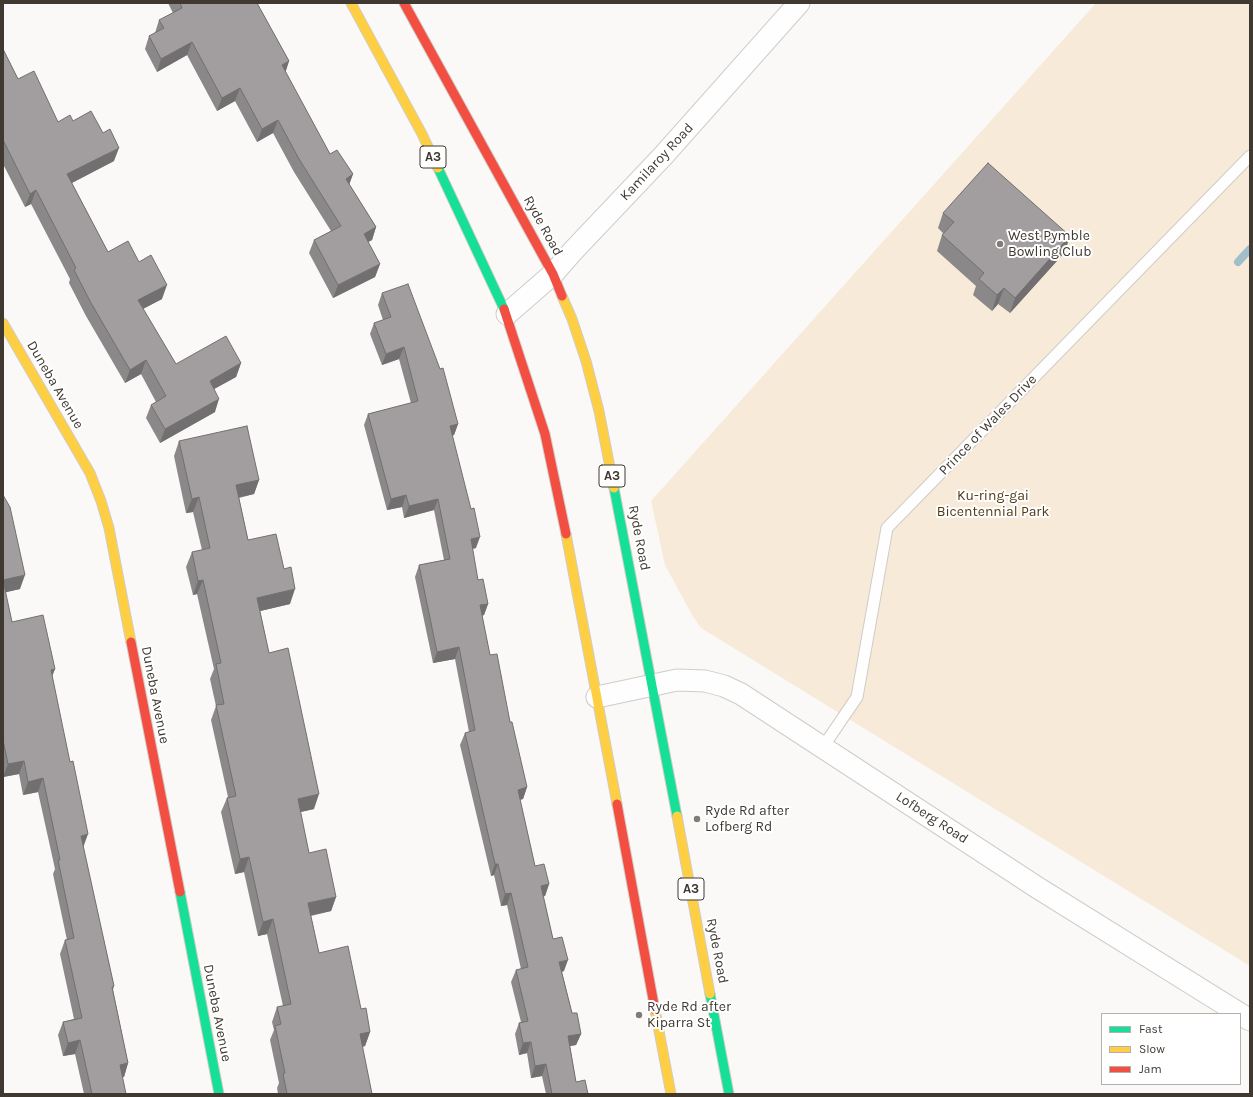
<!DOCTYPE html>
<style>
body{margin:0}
#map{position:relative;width:1253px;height:1097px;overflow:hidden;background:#fbf9f7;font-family:Karla,sans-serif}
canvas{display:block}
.frame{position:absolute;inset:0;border:4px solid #403931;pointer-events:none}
.legend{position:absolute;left:1101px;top:1013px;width:140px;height:72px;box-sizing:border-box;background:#fff;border:1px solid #b3b0ad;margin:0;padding:5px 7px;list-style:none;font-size:12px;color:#403931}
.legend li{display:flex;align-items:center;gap:8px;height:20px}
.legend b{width:20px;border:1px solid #b3b0ad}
</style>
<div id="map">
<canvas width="1253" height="1097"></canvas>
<div class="frame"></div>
<ul class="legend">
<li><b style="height:5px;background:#16e098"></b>Fast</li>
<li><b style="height:5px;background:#ffcf43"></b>Slow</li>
<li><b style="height:5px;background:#f24e42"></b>Jam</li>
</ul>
</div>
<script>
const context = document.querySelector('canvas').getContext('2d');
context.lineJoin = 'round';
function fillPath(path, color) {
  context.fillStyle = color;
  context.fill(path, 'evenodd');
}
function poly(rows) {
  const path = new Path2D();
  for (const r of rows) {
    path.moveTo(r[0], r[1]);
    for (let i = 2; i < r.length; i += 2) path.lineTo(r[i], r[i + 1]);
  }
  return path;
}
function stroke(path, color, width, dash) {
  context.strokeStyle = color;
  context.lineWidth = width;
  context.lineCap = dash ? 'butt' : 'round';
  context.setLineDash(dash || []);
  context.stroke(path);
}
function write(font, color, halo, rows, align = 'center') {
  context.font = font + ' Karla,sans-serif';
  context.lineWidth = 4;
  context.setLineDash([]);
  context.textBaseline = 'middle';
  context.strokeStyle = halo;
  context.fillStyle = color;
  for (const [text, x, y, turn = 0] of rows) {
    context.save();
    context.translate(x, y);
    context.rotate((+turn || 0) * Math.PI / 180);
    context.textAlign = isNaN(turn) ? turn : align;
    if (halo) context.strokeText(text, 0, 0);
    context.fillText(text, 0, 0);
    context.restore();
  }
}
const green = poly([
 [1096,3,1250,3,1250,966,701,628,692,615,665,565,651,501]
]);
const stream = poly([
 [1238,262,1250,249]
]);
const lane = poly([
 [823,747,857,697,887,528,1250,156]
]);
const street = poly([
 [507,314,553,274,572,252,663,156,799,3],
 [597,697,677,680,705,681,724,686,741,694,1038,888,1250,1020]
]);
const fast = poly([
 [438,168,504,309],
 [614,488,677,816],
 [180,892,219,1094],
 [710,994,729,1094]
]);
const slow = poly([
 [351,3,422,134,438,168],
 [562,296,572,319,586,361,599,411,614,488],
 [3,323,90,473,101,501,109,528,131,642],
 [566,534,617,804],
 [677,816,710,994],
 [655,1010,671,1094]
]);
const jam = poly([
 [404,3,553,274,562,296],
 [504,309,545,434,566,534],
 [131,642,180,892],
 [617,804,655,1010]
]);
const wall = poly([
 [168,3,257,3,289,61,285,72,330,154,353,174,349,184,376,227,372,240,368,242,380,264,375,277,333,298,309,253,314,240,331,231,294,172,273,133,257,142,235,101,217,111,187,55,157,72,145,49,149,36,155,33,159,20,173,13],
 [3,49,18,79,58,122,73,121,114,161,72,183,108,252,139,262,162,299,143,309,176,364,241,363,236,377,214,389,215,412,160,443,146,418,151,405,156,402,141,374,125,383,86,316,69,283,70,279,31,204,25,207,3,164],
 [943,213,1065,252,1010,313,998,304,992,311,973,295,976,286,937,251,942,235,944,234,938,228],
 [382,293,458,424,454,435,452,436,476,548,472,549,478,580,488,604,484,615,482,616,490,655,510,722,527,787,523,799,520,800,535,866,549,884,545,896,543,896,553,939,564,971,562,972,572,1013,581,1034,576,1045,570,1046,576,1082,588,1094,546,1094,542,1076,531,1078,527,1053,519,1055,515,1034,519,1023,521,1022,511,982,516,970,521,969,507,905,501,906,494,875,491,876,460,745,465,733,469,732,455,659,433,663,415,577,419,565,444,560,434,510,404,518,402,507,387,510,364,425,368,414,411,403,399,359,382,365,370,334,374,323,383,320,378,305],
 [179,441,259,480,254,494,239,498,248,540,290,604,260,611,269,653,314,809,300,812,309,853,336,897,331,911,311,916,319,953,361,1009,370,1032,365,1046,362,1047,372,1094,278,1094,277,1088,279,1083,270,1040,274,1030,272,1022,277,1007,283,1006,267,934,258,936,244,872,235,874,221,812,227,798,228,797,211,720,216,706,210,679,214,669,197,594,193,595,186,567,192,552,202,550,193,512,186,513,174,456],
 [3,495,20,589,5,592,12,622,55,669,52,675,83,847,114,986,113,990,128,1063,124,1077,122,1077,126,1094,84,1094,75,1054,63,1056,58,1035,63,1022,74,1019,60,954,65,940,67,940,53,874,55,869,38,792,23,795,19,774,3,777]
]);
const shadedWall = poly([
 [192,42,187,55,157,72,161,59],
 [289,61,285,74,282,65],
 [240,88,235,101,217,111,222,98],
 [278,120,273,133,257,142,262,129],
 [119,148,114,161,62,188,67,174],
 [353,174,348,188,346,179],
 [36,190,31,204,25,207,30,194],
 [376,227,372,240,359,247,364,234],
 [1070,236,1065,252,1010,313,1015,298],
 [380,264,375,277,333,298,338,285],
 [167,285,162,299,133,314,138,300],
 [1004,288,998,304,992,311,997,295],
 [404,347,399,359,382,365,386,354],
 [146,360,141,374,125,383,130,370],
 [241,363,236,377,205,394,210,381],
 [219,399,215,412,160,443,165,429],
 [458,424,454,435,445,437,450,426],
 [259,480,254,494,231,499,236,485],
 [406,495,402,507,387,510,391,499],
 [199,497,193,512,186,513,192,499],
 [438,499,434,510,404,518,409,506],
 [480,537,476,548,466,550,471,539],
 [25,575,20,589,3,593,3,580],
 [203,580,197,594,193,595,198,581],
 [295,589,290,604,252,613,257,598],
 [488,604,484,615,476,617,480,605],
 [459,647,455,659,433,663,437,652],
 [55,669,50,682,51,670],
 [24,761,19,774,3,777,8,764],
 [43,778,38,792,23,795,28,782],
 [527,787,523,799,513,801,518,790],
 [319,794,314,809,292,814,298,799],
 [88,834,83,848,81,836],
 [249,857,244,872,235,874,240,859],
 [495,864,498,864,494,875,491,876],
 [549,884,545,896,537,898,541,886],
 [511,893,507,905,501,906,505,894],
 [336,897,331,911,303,917,308,903],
 [273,919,267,934,258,936,263,922],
 [568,960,564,971,555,973,559,962],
 [370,1032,365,1046,354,1049,360,1034],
 [581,1034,576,1045,564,1047,568,1036],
 [80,1040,75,1054,63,1056,68,1043],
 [531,1042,527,1053,519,1055,523,1043],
 [128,1063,124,1077,115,1078,120,1065],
 [546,1064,542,1076,531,1078,535,1066]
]);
const building = poly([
 [180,3,257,3,289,61,282,65,330,154,337,150,353,174,346,179,376,227,364,234,380,264,338,285,314,240,341,226,299,159,278,120,262,129,240,88,222,98,192,42,161,59,149,36,164,28,159,20,182,8,180,3],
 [3,49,18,79,34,71,58,122,70,115,73,121,91,111,103,133,110,129,119,148,67,174,108,252,128,241,139,262,151,255,167,285,138,300,176,364,226,336,241,363,210,381,219,399,165,429,151,405,166,396,146,360,130,370,91,303,74,270,76,268,36,190,30,194,3,140,3,49],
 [988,163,1070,236,1015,298,1004,288,997,295,979,279,984,273,942,235,954,222,943,213,988,163],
 [408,284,440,369,443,368,458,424,450,426,471,509,474,508,480,537,471,539,478,580,483,579,488,604,480,605,490,655,497,654,510,722,512,722,527,787,518,790,535,866,544,864,549,884,541,886,553,939,562,937,568,960,559,962,572,1013,577,1013,581,1034,568,1036,576,1082,585,1080,588,1094,552,1094,546,1064,535,1066,531,1042,523,1043,519,1023,528,1021,516,970,528,967,511,893,505,894,498,864,495,864,465,733,475,730,459,647,437,652,419,565,450,559,438,499,409,506,406,495,391,499,368,414,418,401,404,347,386,354,374,323,391,317,382,293,408,284],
 [247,426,259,480,236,485,248,540,276,534,284,569,291,567,295,589,257,598,269,653,288,648,319,794,298,799,309,853,326,849,336,897,308,903,319,953,348,946,361,1009,366,1008,370,1032,360,1034,372,1094,287,1094,283,1074,285,1073,275,1026,281,1024,277,1007,291,1004,273,919,263,922,249,857,240,859,227,798,236,796,216,705,224,704,216,664,221,663,203,580,198,581,192,552,210,548,199,497,192,499,179,441,247,426],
 [3,495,10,507,25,575,3,580,12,622,43,615,55,669,51,670,70,762,73,761,88,834,81,836,114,986,112,987,128,1063,120,1065,126,1094,90,1094,92,1094,80,1040,68,1043,63,1022,82,1018,65,940,74,938,58,860,60,860,43,778,28,782,24,761,8,764,3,740,3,495]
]);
const markers = [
 [1000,244,4,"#817c76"],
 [697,819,4,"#817c76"],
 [639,1015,4,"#817c76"]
];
const shields = [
 [433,157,26],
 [612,476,26],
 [691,889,26]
];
const shieldNames = [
 ["A3",433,157],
 ["A3",612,476],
 ["A3",691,889]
];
const streetNames = [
 ["Kamilaroy Road",657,162,-47],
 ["Ryde Road",543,226,61],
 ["Duneba Avenue",55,385,60],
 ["Prince of Wales Drive",988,425,-46],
 ["Ryde Road",639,538,79],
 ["Duneba Avenue",155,695,79],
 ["Lofberg Road",932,818,33],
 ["Ryde Road",717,951,79],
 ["Duneba Avenue",217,1013,79]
];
const poiNames = [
 ["West Pymble",1008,236],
 ["Bowling Club",1008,252],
 ["Ryde Rd after",705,811],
 ["Lofberg Rd",705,827],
 ["Ryde Rd after",647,1007],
 ["Kiparra St",647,1023]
];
const parkNames = [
 ["Ku-ring-gai",993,496],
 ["Bicentennial Park",993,512]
];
fillPath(green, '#f7ead8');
stroke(stream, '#a3becb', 8);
stroke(lane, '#d0ccc7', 13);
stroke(street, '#d0ccc7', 23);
stroke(fast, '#d0ccc7', 11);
stroke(slow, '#d0ccc7', 11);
stroke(jam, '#d0ccc7', 11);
stroke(lane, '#fefefe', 11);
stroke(street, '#fefefe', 21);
stroke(fast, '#16e098', 9);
stroke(slow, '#ffcf43', 9);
stroke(jam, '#f24e42', 9);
fillPath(wall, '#8b8889');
fillPath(shadedWall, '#716f6f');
fillPath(building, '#a29e9f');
stroke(building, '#716f6f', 1);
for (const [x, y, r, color] of markers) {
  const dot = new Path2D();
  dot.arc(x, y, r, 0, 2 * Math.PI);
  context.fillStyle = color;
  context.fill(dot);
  stroke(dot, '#fff', 1.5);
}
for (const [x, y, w] of shields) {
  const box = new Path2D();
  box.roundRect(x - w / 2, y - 11, w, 22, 3);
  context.fillStyle = '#fff';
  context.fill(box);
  stroke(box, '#403931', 1);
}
write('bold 13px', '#403931', null, shieldNames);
write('14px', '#403931', '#fff', streetNames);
write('14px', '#403931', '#fff', poiNames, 'left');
write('14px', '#523911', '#fff', parkNames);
</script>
